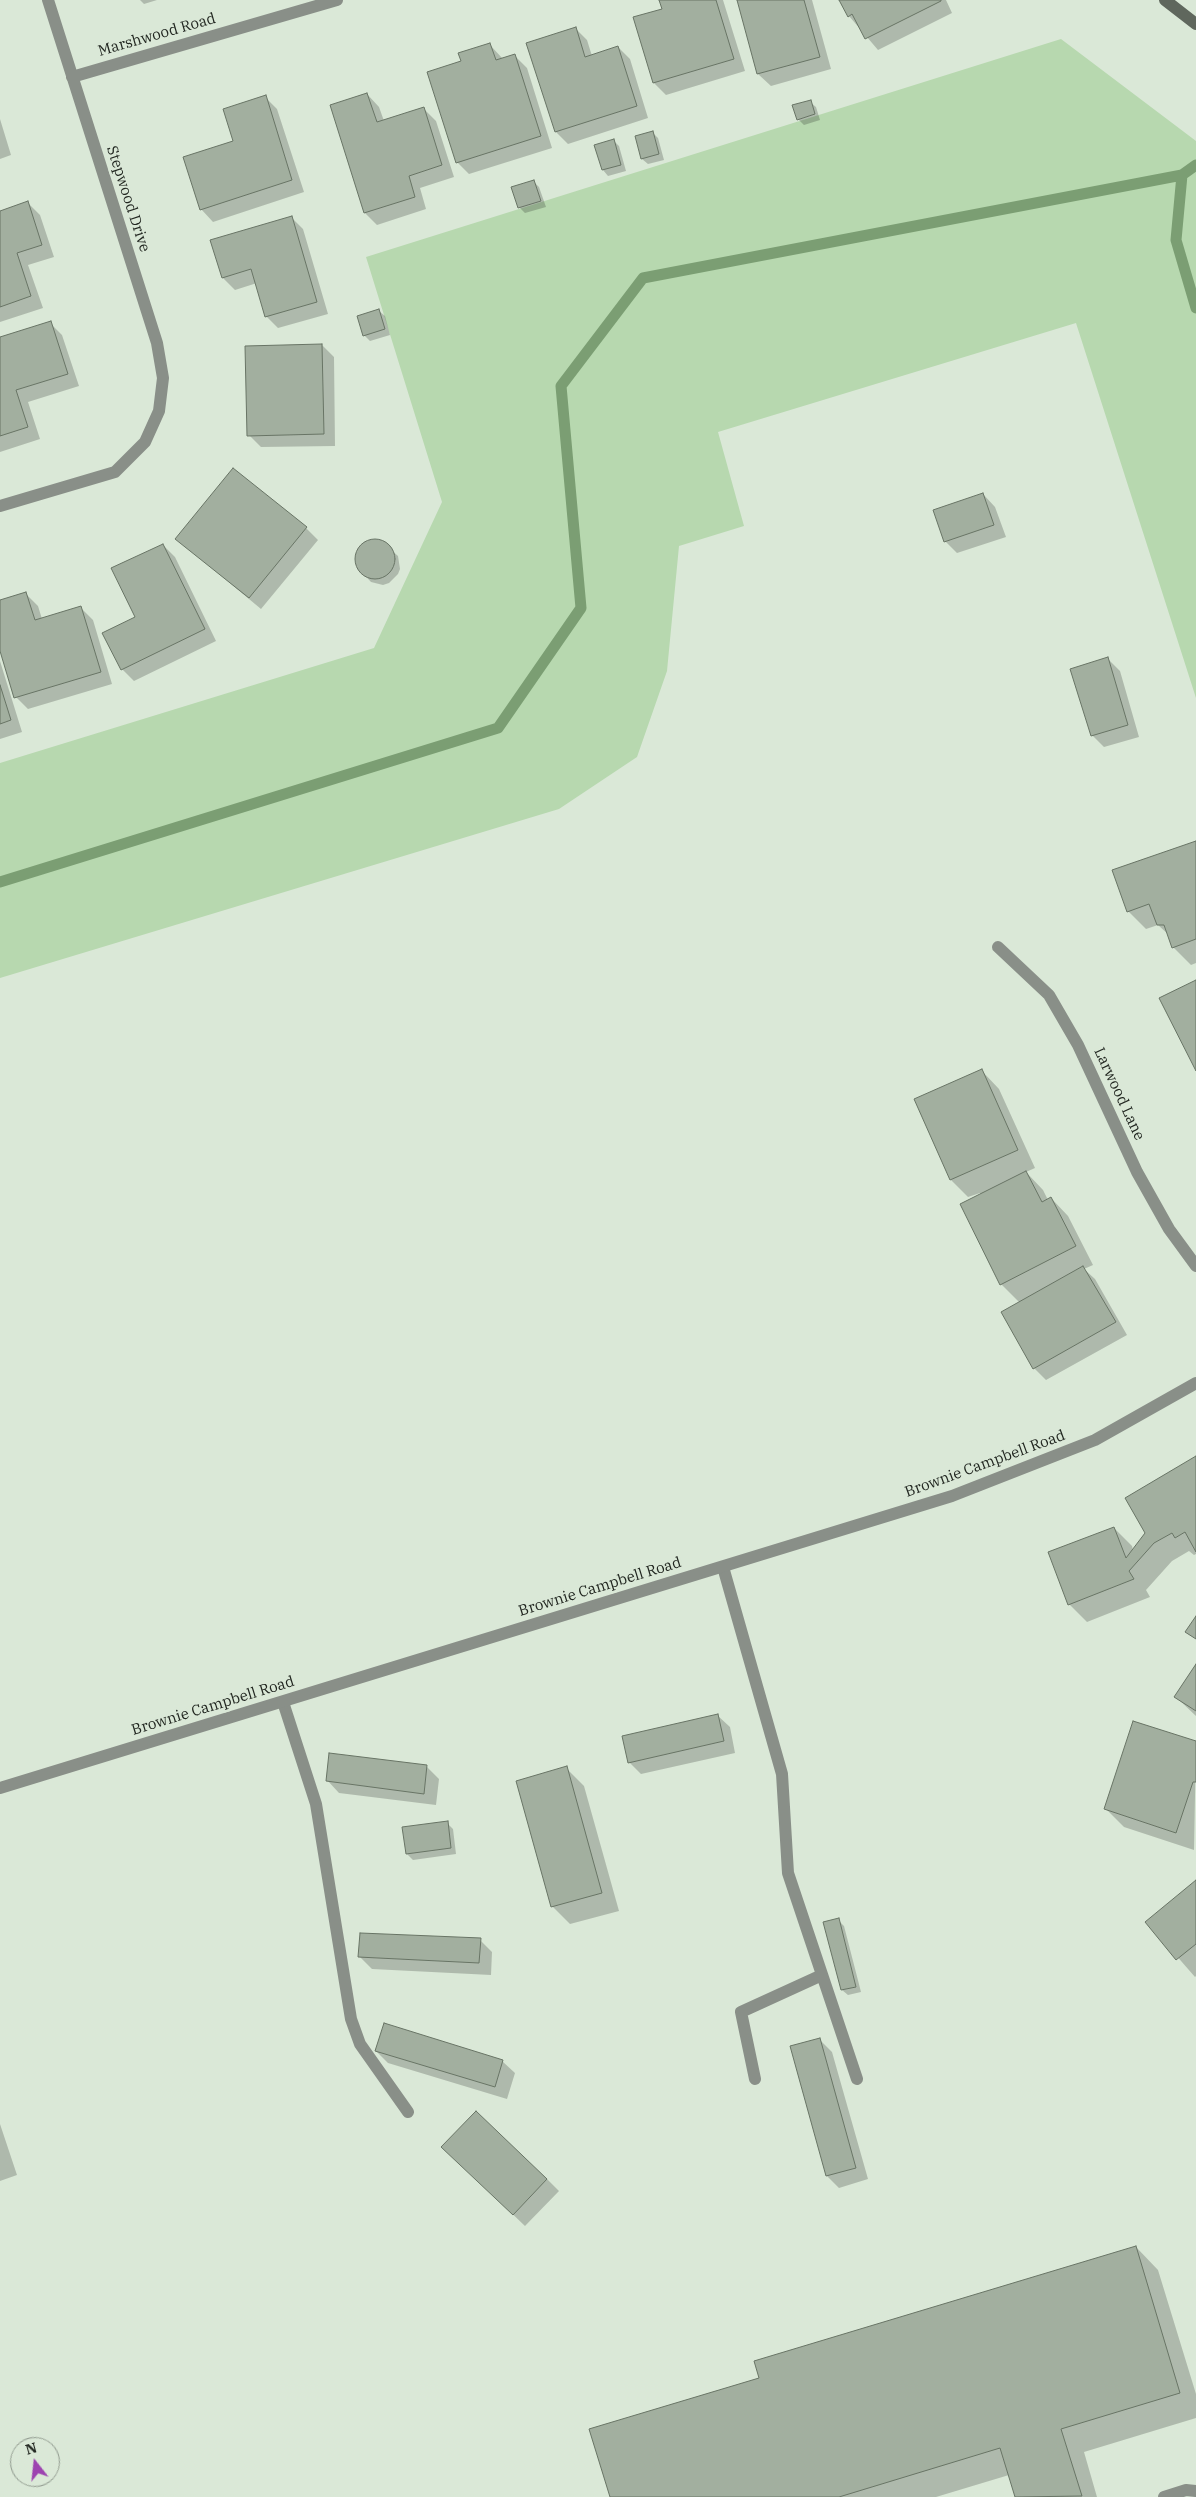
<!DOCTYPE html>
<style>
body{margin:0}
#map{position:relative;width:1196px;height:2497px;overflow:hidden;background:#dae8d7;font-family:"IBM Plex Serif",serif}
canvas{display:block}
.north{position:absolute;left:10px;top:2437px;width:50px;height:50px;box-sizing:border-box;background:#dae8d7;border:1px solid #909a8e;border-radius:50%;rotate:344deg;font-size:14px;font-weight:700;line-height:20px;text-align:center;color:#212620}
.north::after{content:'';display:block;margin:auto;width:18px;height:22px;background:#9d44b0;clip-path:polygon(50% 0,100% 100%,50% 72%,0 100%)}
</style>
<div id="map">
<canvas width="1196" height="2497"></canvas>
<div class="north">N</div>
</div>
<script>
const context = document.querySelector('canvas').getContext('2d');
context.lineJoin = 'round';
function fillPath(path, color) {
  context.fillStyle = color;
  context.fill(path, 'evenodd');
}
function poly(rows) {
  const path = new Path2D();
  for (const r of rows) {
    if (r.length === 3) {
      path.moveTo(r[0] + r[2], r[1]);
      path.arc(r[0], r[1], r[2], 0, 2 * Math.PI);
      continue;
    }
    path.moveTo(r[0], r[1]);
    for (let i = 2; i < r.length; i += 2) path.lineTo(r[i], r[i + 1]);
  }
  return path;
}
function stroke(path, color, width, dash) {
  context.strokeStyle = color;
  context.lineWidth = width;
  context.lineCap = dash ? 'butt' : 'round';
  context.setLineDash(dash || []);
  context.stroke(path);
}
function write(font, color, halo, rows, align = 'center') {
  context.font = font + ' "IBM Plex Serif",serif';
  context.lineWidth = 5;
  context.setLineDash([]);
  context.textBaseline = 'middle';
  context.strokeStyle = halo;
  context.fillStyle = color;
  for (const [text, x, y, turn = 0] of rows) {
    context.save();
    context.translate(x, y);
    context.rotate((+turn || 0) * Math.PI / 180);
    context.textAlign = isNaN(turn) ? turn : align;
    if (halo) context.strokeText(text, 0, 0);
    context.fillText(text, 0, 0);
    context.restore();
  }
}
const green = poly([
 [1061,39,1196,141,1196,698,1076,323,718,432,744,526,679,546,667,671,637,757,559,809,0,978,0,763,374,648,442,502,366,257]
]);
const shadow = poly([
 [140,0,157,0,144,4],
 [662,0,723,0,745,71,666,95,654,83,635,18,663,9],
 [739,0,812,0,831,69,771,86,758,74],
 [840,0,946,0,952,13,878,50,849,16],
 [575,28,587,40,592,56,618,47,630,59,648,118,568,144,556,132,528,44],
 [490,45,503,59,514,55,527,68,552,148,469,174,457,162,462,62],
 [367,94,379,107,384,121,424,109,436,121,454,177,420,188,426,209,377,225,365,213],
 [265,97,277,109,304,192,213,222,201,209],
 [810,102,816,107,820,120,804,125,798,119],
 [0,119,11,155,0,159],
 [652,132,658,138,664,160,648,164,642,159],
 [613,140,619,146,626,171,608,176,603,170,596,145],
 [533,181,539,187,546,207,525,213,519,207],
 [28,203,40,215,54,257,28,265,43,308,0,322,0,212],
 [291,217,303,229,328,314,278,328,266,316,257,283,235,290,223,278],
 [379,311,385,316,390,335,370,341,364,335],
 [50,323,62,335,79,386,28,402,40,439,0,452,0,338],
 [322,345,334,357,335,446,261,447,249,435],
 [983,494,995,507,1006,537,957,553,945,541],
 [306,528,318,540,261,609,177,539],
 [368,541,381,541,398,556,400,569,398,574,389,583,383,585,371,582,357,567,358,550],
 [163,545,175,557,216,641,134,681,122,669],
 [26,594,38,606,42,619,81,608,93,620,112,684,28,709,16,697,0,646,0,601],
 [1108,659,1120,671,1139,737,1104,747,1092,735],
 [0,661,22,732,0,739],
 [1196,842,1196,963,1191,965,1173,947,1169,935,1158,925,1146,929,1128,911],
 [982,1071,999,1089,1035,1168,1026,1172,1043,1190,1048,1200,1051,1198,1068,1216,1093,1265,1084,1269,1095,1279,1127,1335,1046,1380,1034,1368,1020,1303,1001,1284,980,1193,968,1197,951,1180],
 [1196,1458,1196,1554,1194,1555,1189,1551,1172,1561,1146,1590,1150,1597,1087,1622,1069,1604,1114,1528,1132,1546,1133,1551],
 [1196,1666,1196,1716,1176,1697],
 [717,1715,730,1727,735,1753,641,1774,629,1762],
 [1196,1743,1194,1850,1124,1827,1106,1809],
 [427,1767,439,1779,436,1805,339,1793,327,1780],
 [566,1768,584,1786,619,1911,570,1924,552,1906],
 [447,1823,453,1829,456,1854,413,1860,407,1854],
 [1196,1882,1196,1976,1195,1977,1147,1922],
 [838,1920,844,1926,861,1992,848,1995,842,1990],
 [480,1940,492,1952,491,1975,372,1969,360,1957],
 [820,2040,832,2052,868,2179,839,2188,827,2176],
 [376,2051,502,2061,515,2073,507,2099,388,2063],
 [0,2124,17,2175,0,2181],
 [455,2159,547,2179,559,2191,525,2226],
 [1136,2247,1158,2270,1196,2394,1196,2418,1084,2452,1097,2497,1016,2497,1009,2475,936,2497,611,2497,761,2379]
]);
const stream = poly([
 [1182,175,1176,240,1196,308],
 [0,882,498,728,581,608,561,386,643,278,1182,175,1196,165]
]);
const building = poly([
 [659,0,716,0,734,59,653,83,633,17,662,9,659,0],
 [737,0,804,0,820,57,757,74,737,0],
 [839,0,941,0,941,1,865,39,852,14,848,17,839,0],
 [576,27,585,57,618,46,637,106,555,132,526,43,576,27],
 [490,43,496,60,515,54,541,136,456,163,427,72,461,61,458,53,490,43],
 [367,93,377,122,424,107,442,165,409,176,415,197,364,213,330,105,367,93],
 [266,95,292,180,200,210,183,157,233,141,223,109,266,95],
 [811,100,815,114,797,120,792,105,811,100],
 [653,131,659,154,641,159,635,136,653,131],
 [614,139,621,165,602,170,594,145,614,139],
 [534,180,541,201,518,208,511,187,534,180],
 [28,201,42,245,17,253,31,296,0,307,0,211,28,201],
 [292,216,317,302,265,317,251,269,222,278,210,240,292,216],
 [379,309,385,329,363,336,357,316,379,309],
 [51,321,68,374,16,390,28,427,0,436,0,337,51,321],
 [322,344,324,434,247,436,245,346,322,344],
 [233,468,307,527,249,598,175,539,233,468],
 [983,493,994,525,944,542,933,510,983,493],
 [375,559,20],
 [163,544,205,629,121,670,102,633,135,617,111,568,163,544],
 [26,592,35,620,81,606,101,672,14,698,0,651,0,600,26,592],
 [1108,657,1128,725,1091,736,1070,669,1108,657],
 [0,685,11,720,0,724,0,685],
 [1196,841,1196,939,1172,948,1164,925,1157,925,1149,904,1127,912,1112,870,1196,841],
 [1196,980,1196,1071,1159,998,1196,980],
 [982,1069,1018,1150,950,1180,914,1099,982,1069],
 [1026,1171,1042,1202,1051,1197,1076,1246,1000,1285,960,1204,1026,1171],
 [1083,1266,1116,1322,1033,1369,1001,1312,1083,1266],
 [1196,1456,1196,1552,1185,1532,1175,1538,1172,1533,1154,1543,1129,1571,1134,1579,1068,1605,1048,1552,1114,1527,1126,1558,1145,1533,1125,1498,1196,1456],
 [1196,1616,1196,1639,1185,1632,1196,1616],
 [1196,1664,1196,1711,1174,1697,1196,1664],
 [718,1714,724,1741,628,1763,622,1736,718,1714],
 [1133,1721,1196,1741,1196,1782,1193,1782,1176,1833,1104,1809,1133,1721],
 [329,1753,427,1765,424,1794,326,1781,329,1753],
 [567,1766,602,1893,551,1907,516,1781,567,1766],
 [448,1821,451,1848,406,1854,402,1827,448,1821],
 [1196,1880,1196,1944,1176,1960,1145,1922,1196,1880],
 [839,1918,856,1987,841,1990,823,1922,839,1918],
 [360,1933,481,1938,479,1963,358,1957,360,1933],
 [384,2023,503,2060,495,2087,375,2051,384,2023],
 [820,2038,856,2168,826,2176,790,2046,820,2038],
 [476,2111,547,2179,513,2215,441,2147,476,2111],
 [1136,2246,1180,2393,1061,2429,1082,2496,1015,2497,1000,2448,839,2497,610,2497,589,2429,759,2378,754,2361,1136,2246]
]);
const service = poly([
 [723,1567,782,1774,788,1873,857,2079],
 [283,1702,316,1804,351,2019,360,2044,408,2112],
 [755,2079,741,2012,822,1975],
 [1164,2497,1186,2490,1196,2491]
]);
const minor = poly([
 [72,77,337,0],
 [0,506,115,472,145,442,159,411,163,378,157,343,48,0],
 [998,947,1049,995,1078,1045,1137,1172,1169,1229,1196,1266],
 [0,1788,952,1496,1095,1440,1196,1383]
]);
const secondary = poly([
 [1165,0,1196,24]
]);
const streetNames = [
 ["Marshwood Road",157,35,-16],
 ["Stepwood Drive",128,199,72],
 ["Larwood Lane",1119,1094,65],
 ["Brownie Campbell Road",985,1464,-20],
 ["Brownie Campbell Road",600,1587,-17],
 ["Brownie Campbell Road",213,1706,-17]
];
fillPath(green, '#b7d8af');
fillPath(shadow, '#0003');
stroke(stream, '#7b9e73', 11);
fillPath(building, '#a2af9f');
stroke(building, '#687465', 1);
stroke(service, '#898f88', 12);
stroke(minor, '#898f88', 12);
stroke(secondary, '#5f675d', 12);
write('15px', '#212620', '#dae8d7', streetNames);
</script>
